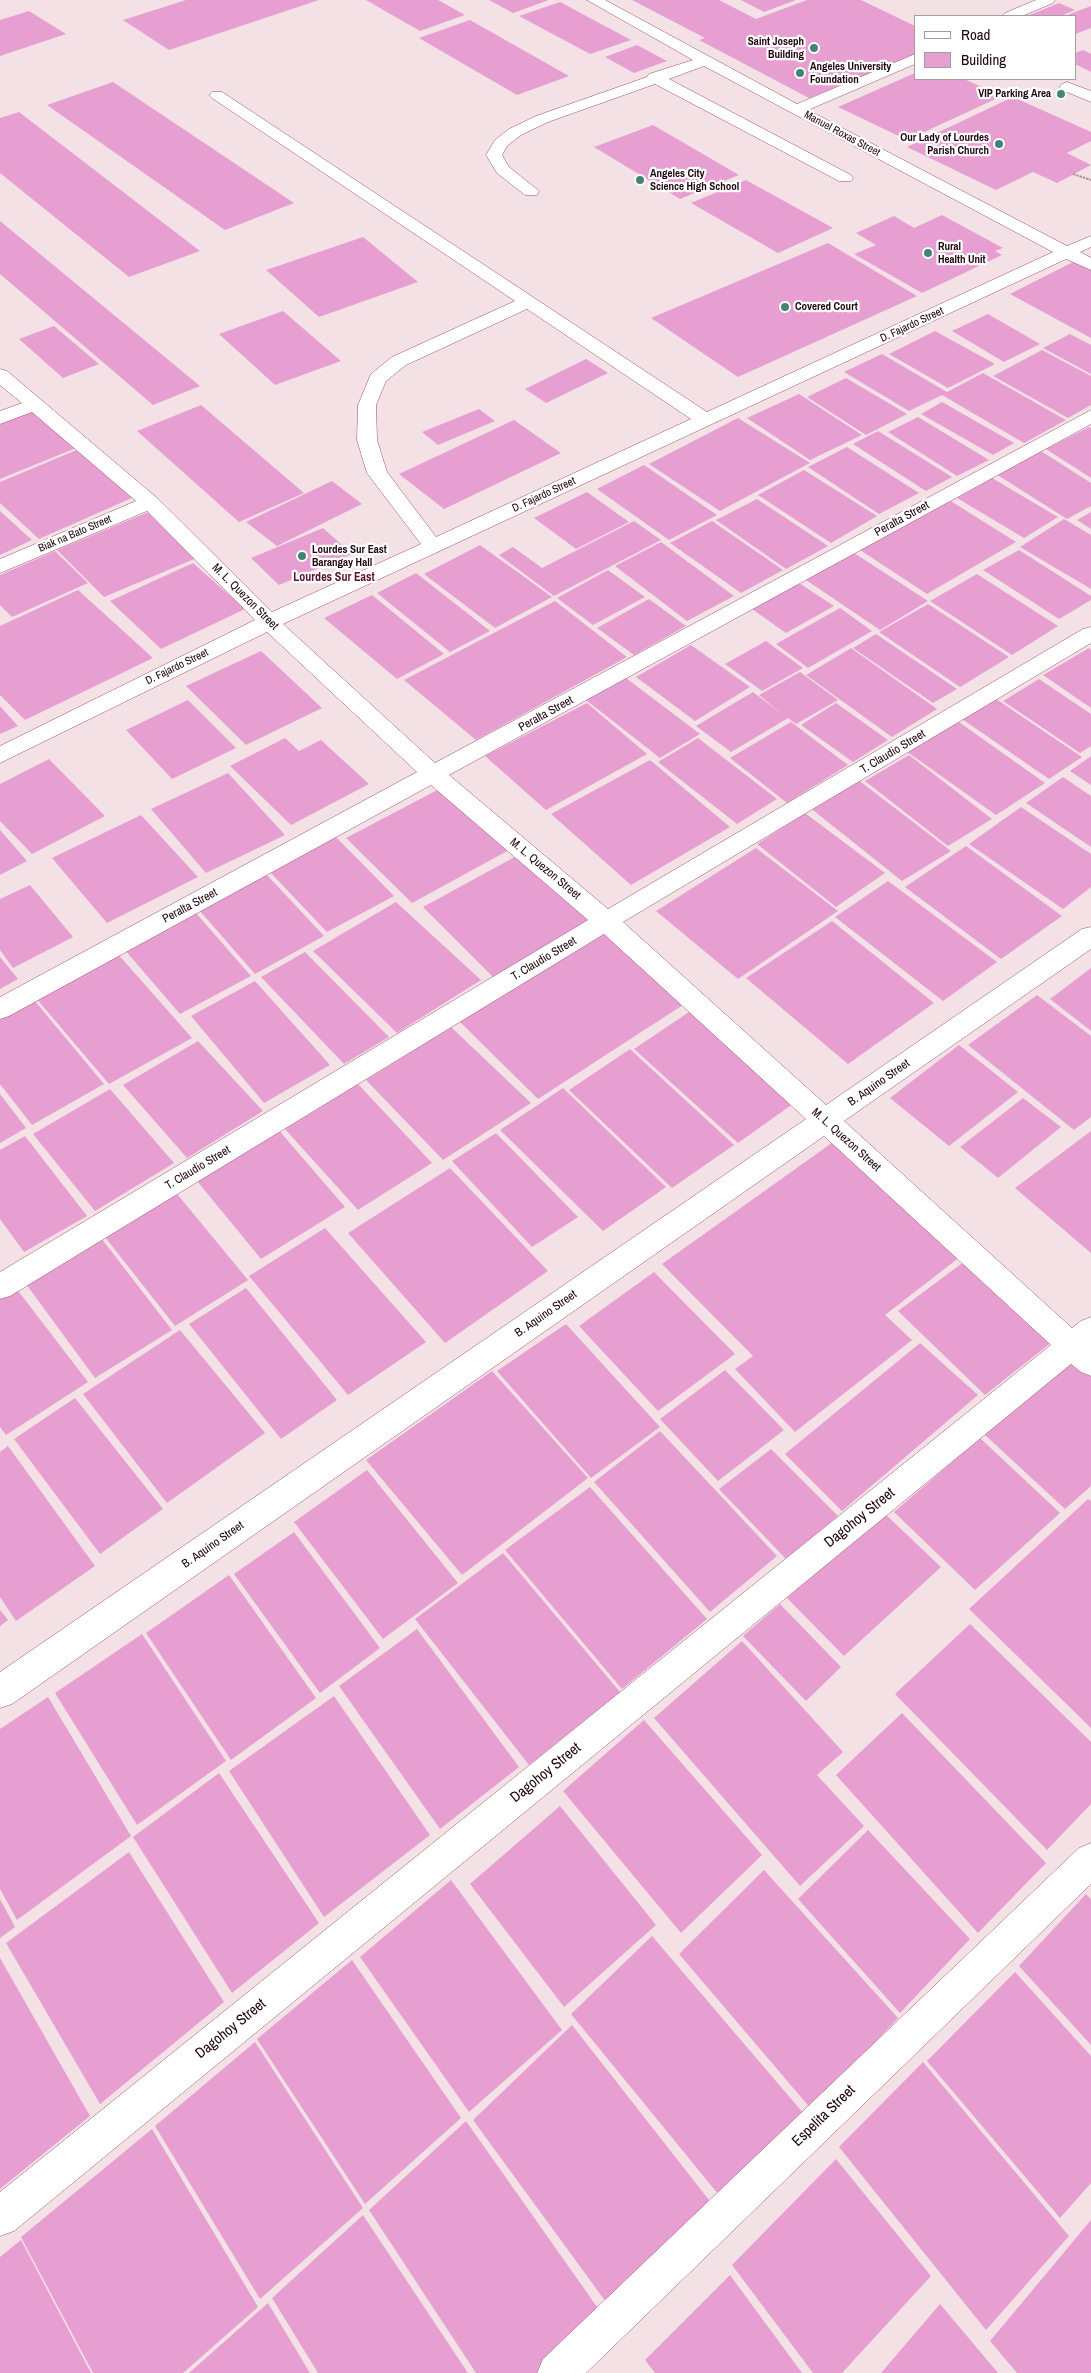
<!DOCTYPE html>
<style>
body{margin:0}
#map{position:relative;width:1091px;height:2373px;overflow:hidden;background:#f3e1e6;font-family:"Archivo Narrow",sans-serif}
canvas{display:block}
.legend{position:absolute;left:914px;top:15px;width:162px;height:65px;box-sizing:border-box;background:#fff;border:1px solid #a69b9f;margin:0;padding:6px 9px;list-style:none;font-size:15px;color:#20040f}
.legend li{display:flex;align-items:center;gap:10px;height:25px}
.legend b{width:25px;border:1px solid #a69b9f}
</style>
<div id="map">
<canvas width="1091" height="2373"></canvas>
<ul class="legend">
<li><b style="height:6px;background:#fff"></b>Road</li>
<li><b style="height:14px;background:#e79fd2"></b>Building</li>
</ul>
</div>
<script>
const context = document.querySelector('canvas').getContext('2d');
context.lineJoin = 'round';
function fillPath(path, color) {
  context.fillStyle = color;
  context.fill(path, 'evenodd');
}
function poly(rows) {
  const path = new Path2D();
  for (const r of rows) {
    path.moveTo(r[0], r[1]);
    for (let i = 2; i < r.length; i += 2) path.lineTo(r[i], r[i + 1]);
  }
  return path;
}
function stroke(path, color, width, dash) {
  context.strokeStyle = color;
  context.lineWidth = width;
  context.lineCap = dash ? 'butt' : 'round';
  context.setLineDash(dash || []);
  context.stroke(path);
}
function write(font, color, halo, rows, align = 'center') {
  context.font = font + ' "Archivo Narrow",sans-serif';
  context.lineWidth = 4.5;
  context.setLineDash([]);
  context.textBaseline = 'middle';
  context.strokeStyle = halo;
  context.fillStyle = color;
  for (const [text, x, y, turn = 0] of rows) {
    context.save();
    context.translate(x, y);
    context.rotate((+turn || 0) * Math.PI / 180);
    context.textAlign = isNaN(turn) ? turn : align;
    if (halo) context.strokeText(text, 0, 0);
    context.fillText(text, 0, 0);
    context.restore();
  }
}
const building = poly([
 [186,0,319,0,169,50,123,20],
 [366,0,438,0,465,15,420,31],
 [489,0,549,0,513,13],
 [632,0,719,0,756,19,807,0,861,0,915,26,915,55,809,98,699,40,705,38],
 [741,0,796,0,764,12],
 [560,2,631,40,590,54,519,16],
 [1059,3,1075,10,1061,16,1027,16],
 [1091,6,1091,28,1075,34,1075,16,1065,16],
 [29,11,66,34,0,56,0,20],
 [470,20,569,76,517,95,419,38],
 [637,45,667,61,634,73,605,57],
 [1083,50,1091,54,1091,72,1075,64,1077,61,1075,60,1075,53],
 [915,73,915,79,964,79,1002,96,907,140,838,107],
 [113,82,294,203,225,230,47,105],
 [1013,97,1091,132,1091,141,1067,153,1091,165,1057,183,1033,172,996,190,907,147],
 [19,112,200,251,129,277,0,173,0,118],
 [653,125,739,175,680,199,594,147],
 [746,180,833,228,778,253,691,203],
 [942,215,1003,248,995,251,1002,255,922,293,854,254,876,245,856,233,894,216,914,228],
 [0,221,200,386,153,405,0,274],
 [363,237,418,282,319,317,266,270],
 [828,243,917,296,738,377,651,318],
 [1075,261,1091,270,1091,338,1010,294],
 [283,311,341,361,275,385,219,334],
 [988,314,1040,344,1004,362,952,331],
 [54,326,99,364,63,378,19,339],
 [935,331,995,364,948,388,889,354],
 [1070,334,1091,345,1091,374,1043,348],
 [1042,350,1091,376,1091,405,1068,418,993,376],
 [882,354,947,392,983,373,1066,420,1024,443,942,395,909,411,844,372],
 [586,359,608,373,546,403,525,389],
 [846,378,907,414,866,435,807,397],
 [799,394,862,435,810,460,747,418],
 [942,402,1014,443,993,455,921,414],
 [201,405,304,493,239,522,137,431],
 [33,408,76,448,0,479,0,421],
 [479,409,495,421,438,445,422,432],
 [918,417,989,460,957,476,888,432],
 [738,418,810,463,720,511,649,464],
 [514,420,561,453,444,509,399,474],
 [1089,427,1091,428,1091,478,1046,449],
 [878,431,952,477,926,491,853,444],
 [847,447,919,493,879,514,808,467],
 [79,449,134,497,39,539,0,503,0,482],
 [1041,451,1091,483,1091,506,1067,519,996,474],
 [644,465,717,515,669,540,597,489],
 [804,470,877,516,831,543,758,495],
 [992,478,1058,517,1024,538,957,498],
 [332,481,362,504,277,546,246,522],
 [587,492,629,522,576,549,534,518],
 [757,499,828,546,786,569,716,520],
 [949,500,1016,542,927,594,860,550],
 [0,511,32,540,0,555],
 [151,511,199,557,104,597,57,550],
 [1091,512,1091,529,1077,520],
 [1064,519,1091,535,1091,589,1020,547],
 [634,521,661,540,554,596,499,555,513,547,542,568],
 [712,521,783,570,741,593,670,543],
 [323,528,352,554,279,585,251,558],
 [661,542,734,596,687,621,615,566],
 [480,545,552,597,495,628,424,574],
 [1019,550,1091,596,1091,600,1059,619,983,570],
 [55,551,88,583,12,617,0,605,0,575],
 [851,551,928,601,880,630,803,578],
 [193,563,245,609,161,649,110,601],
 [608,570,645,597,593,625,557,598],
 [416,573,490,631,450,652,377,593],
 [977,574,1058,626,1012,655,930,601],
 [799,583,834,606,786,633,752,609],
 [78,590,153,658,25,720,0,695,0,626],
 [372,595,444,654,397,679,324,618],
 [649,599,686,626,634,655,597,628],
 [555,601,627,657,476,740,404,680],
 [928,604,1009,657,960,687,879,632],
 [840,608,872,631,808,668,776,644],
 [876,634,957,689,933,703,853,648],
 [766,641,803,668,762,691,725,664],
 [691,645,750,687,695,721,636,677],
 [851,648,937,709,892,737,806,675],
 [1089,648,1091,650,1091,708,1043,675],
 [261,651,322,708,246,745,186,686],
 [800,672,838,700,796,724,788,718,731,752,696,726,753,692,782,714,759,695],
 [626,678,700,734,660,758,586,700],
 [1039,679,1091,714,1091,746,1080,753,1003,701],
 [996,699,1082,757,1049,779,962,719],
 [188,700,236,748,172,779,126,730],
 [587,703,647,754,546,810,485,756],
 [836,703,888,740,853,762,801,725],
 [0,706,18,726,0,734],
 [956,720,1045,783,996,815,906,751],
 [791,722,848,765,787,803,730,758],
 [285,738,299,751,321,740,369,784,291,825,230,766],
 [698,738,777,799,737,824,658,762],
 [909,755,992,819,948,846,865,781],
 [1091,756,1091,785,1070,771],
 [49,759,105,816,32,854,0,821,0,784],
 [650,760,730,827,631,885,551,814],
 [228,773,285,835,206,873,151,809],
 [1063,777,1091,796,1091,847,1026,803],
 [857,779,951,851,902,881,809,807],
 [445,786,511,849,412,903,346,838],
 [1021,807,1091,854,1091,887,1063,909,969,844],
 [805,813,885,873,836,907,757,844],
 [141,815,198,877,107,923,52,858],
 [0,830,27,861,0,875],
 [336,837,394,896,327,932,270,872],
 [966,846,1062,916,1001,959,905,887],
 [756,848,838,911,738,979,656,911],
 [522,853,594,919,493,977,423,907],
 [267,875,324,936,255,974,199,910],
 [888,881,997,962,943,1001,835,917],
 [30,885,73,937,13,968,0,950,0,899],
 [396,902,481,980,397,1033,313,951],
 [195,912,251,976,180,1014,124,949],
 [832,921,934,1003,848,1064,746,978],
 [609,929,689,1001,538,1099,459,1021],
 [305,952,389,1037,344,1064,261,977],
 [117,953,192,1038,109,1084,35,997],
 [0,957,18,979,0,989],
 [1091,968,1091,1031,1050,999],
 [255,981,330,1065,264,1103,191,1016],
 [1037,995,1091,1036,1091,1117,1074,1130,968,1045],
 [34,1000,104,1084,32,1125,0,1084,0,1018],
 [692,1010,797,1101,738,1143,634,1049],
 [451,1027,531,1103,443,1160,366,1080],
 [198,1041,263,1111,187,1158,123,1085],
 [959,1045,1018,1092,949,1146,890,1098],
 [630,1049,734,1145,672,1188,569,1090],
 [358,1084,432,1163,358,1210,285,1129],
 [563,1088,666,1187,603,1231,500,1130],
 [110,1089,174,1163,95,1211,33,1134],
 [0,1094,26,1128,0,1143],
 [1023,1098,1061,1127,998,1178,960,1147],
 [276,1127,345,1207,261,1259,193,1176],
 [1091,1131,1091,1253,1015,1188],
 [496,1133,578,1217,532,1247,452,1161],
 [25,1136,87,1216,24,1252,0,1219,0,1150],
 [836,1140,965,1253,885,1315,912,1340,795,1432,735,1369,753,1356,662,1264],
 [450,1168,548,1271,445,1343,348,1233],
 [173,1189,248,1280,175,1326,101,1232],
 [325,1228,426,1342,348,1395,249,1276],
 [98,1234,172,1330,95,1378,23,1280],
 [969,1258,1057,1338,985,1395,898,1311],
 [654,1272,735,1354,658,1411,579,1326],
 [16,1288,88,1382,6,1435,0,1427,0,1298],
 [246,1288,337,1400,281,1439,189,1324],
 [566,1324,660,1427,591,1478,497,1371],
 [180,1330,265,1433,167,1503,83,1394],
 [920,1343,978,1395,842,1511,785,1454],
 [1075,1356,1091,1370,1091,1486,1065,1509,984,1434],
 [725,1370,784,1430,718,1481,660,1419],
 [492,1371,588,1478,462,1575,366,1460],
 [75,1398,163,1509,100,1554,14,1439],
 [660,1431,777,1556,710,1612,594,1482],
 [980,1438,1060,1513,975,1590,894,1512],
 [8,1446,95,1566,16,1621,0,1597,0,1452],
 [771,1449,838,1516,786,1559,719,1489],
 [367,1470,458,1583,383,1639,294,1522],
 [590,1487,707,1619,622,1689,505,1550],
 [1088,1499,1091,1501,1091,1728,969,1609],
 [884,1513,941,1567,844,1656,787,1598],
 [294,1532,380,1648,320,1693,234,1574],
 [503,1553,620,1692,529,1765,415,1619],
 [229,1575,316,1698,231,1760,146,1633],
 [780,1604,841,1667,806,1701,743,1636],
 [0,1610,8,1620,0,1626],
 [970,1624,1091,1742,1091,1804,1047,1850,895,1694],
 [417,1629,519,1767,440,1829,339,1686],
 [142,1634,226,1761,137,1825,55,1693],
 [742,1641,843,1752,817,1775,864,1826,800,1886,654,1718],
 [334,1696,430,1835,324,1917,229,1771],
 [48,1697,131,1836,17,1920,0,1889,0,1729],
 [902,1713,1046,1863,978,1933,836,1775],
 [644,1720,762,1855,681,1933,563,1791],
 [219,1773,319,1923,232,1993,133,1837],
 [560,1806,656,1925,564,2007,470,1884],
 [868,1830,970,1939,900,2013,798,1899],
 [129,1852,224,2002,100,2104,6,1943],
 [764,1870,898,2018,812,2110,679,1954],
 [451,1880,562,2030,469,2112,360,1957],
 [1086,1894,1091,1899,1091,2045,1019,1966],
 [0,1899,15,1927,0,1938],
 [652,1936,804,2114,723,2200,571,2014],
 [0,1958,90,2116,0,2189],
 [352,1960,461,2118,365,2204,257,2039],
 [1015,1972,1091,2056,1091,2183,1060,2218,927,2061],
 [572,2025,716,2209,614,2313,473,2120],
 [255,2042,363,2208,260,2299,155,2126],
 [923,2062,1069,2236,986,2330,839,2147],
 [466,2121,602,2314,545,2373,476,2373,369,2210],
 [152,2129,258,2307,183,2373,93,2373,21,2237],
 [836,2159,931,2276,842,2373,813,2373,732,2265],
 [363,2215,468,2373,318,2373,272,2298],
 [1091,2220,1091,2373,1017,2373,990,2341],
 [21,2240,91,2373,0,2373,0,2257],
 [730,2275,802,2373,655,2373,645,2360],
 [268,2303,310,2373,189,2373],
 [940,2304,998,2373,881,2373]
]);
const path = poly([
 [1073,174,1091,180]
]);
const minor = poly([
 [587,0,605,0,797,104,915,54,915,64,808,110,1067,246,1091,236,1091,247,1080,252,1091,258,1091,270,1066,259,283,624,435,763,1091,410,1091,424,449,775,608,909,1083,629,1091,627,1091,643,623,922,826,1105,1082,929,1091,927,1091,949,844,1121,1072,1328,1081,1321,1091,1317,1091,1376,1081,1372,1071,1364,14,2231,0,2236,0,2192,1051,1345,824,1136,12,1704,0,1708,0,1672,806,1119,604,934,10,1296,0,1299,0,1272,588,920,431,785,9,1016,0,1019,0,997,417,772,267,632,0,763,0,746,255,620,147,511,0,573,0,559,136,501,32,412,0,424,0,411,22,403,0,385,0,369,7,371,157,498,272,612,421,544,367,473,357,440,358,405,371,374,392,357,515,301,212,98,209,95,212,92,222,92,707,412,1053,252,704,66,669,79,851,175,853,178,851,181,839,181,655,84,548,122,521,135,507,146,502,155,509,167,539,191,537,195,525,195,497,173,486,155,495,140,509,129,536,116,647,77,649,74,693,60,587,0],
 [527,309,691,419,436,537,387,472,377,440,376,405,386,381,406,365,527,309],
 [1036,0,1055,0,1053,3,1022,16,1003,16,1005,13,1036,0],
 [1067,82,1091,91,1091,102,1062,90,1059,87,1062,84,1067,82],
 [1091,1843,1091,1884,586,2373,537,2373,543,2359,1079,1848,1091,1843]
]);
const markers = [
 [814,48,5,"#428577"],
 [800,73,5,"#428577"],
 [1061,94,5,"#428577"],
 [999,144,5,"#428577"],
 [640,180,5,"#428577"],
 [928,253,5,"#428577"],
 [785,307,5,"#428577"],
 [302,556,5,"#428577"]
];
const farPoinames = [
 ["Saint Joseph",804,42,"right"],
 ["Building",804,55,"right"],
 ["Angeles University",810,67],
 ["Foundation",810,80],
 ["VIP Parking Area",1051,94,"right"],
 ["Our Lady of Lourdes",989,138,"right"],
 ["Parish Church",989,151,"right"],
 ["Angeles City",650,174],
 ["Science High School",650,187],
 ["Rural",938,247],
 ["Health Unit",938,260],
 ["Covered Court",795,307],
 ["Lourdes Sur East",312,550],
 ["Barangay Hall",312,563]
];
const farStreetnames = [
 ["Manuel Roxas Street",842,134,28],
 ["D. Fajardo Street",912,325,-25],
 ["D. Fajardo Street",544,495,-25],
 ["Biak na Bato Street",75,534,-23],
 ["D. Fajardo Street",177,667,-26]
];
const streetNames = [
 ["Peralta Street",902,519,-29],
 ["M. L. Quezon Street",245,597,45],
 ["Peralta Street",546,714,-29],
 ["T. Claudio Street",893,752,-31],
 ["M. L. Quezon Street",545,869,40],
 ["Peralta Street",190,906,-28],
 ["T. Claudio Street",544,959,-31],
 ["B. Aquino Street",879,1083,-35],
 ["M. L. Quezon Street",846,1140,42],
 ["T. Claudio Street",198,1168,-31],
 ["B. Aquino Street",546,1314,-35],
 ["B. Aquino Street",213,1545,-35]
];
const farQuarternames = [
 ["Lourdes Sur East",334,578]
];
const nearStreetnames = [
 ["Dagohoy Street",860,1518,-39],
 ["Dagohoy Street",546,1773,-39],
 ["Dagohoy Street",231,2029,-39],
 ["Espelita Street",824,2116,-44]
];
fillPath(building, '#e79fd2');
stroke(minor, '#9c4f6b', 1);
stroke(path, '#a9949b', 2, [2.5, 1]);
fillPath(minor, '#fff');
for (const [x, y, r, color] of markers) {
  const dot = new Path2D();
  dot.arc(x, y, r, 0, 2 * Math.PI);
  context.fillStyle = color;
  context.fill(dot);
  stroke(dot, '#fff', 2);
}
write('bold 11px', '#20040f', '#fff', farPoinames, 'left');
write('11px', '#20040f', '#fff', farStreetnames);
write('12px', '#20040f', '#fff', streetNames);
write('bold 12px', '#591131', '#fff', farQuarternames);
write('15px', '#20040f', '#fff', nearStreetnames);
</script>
